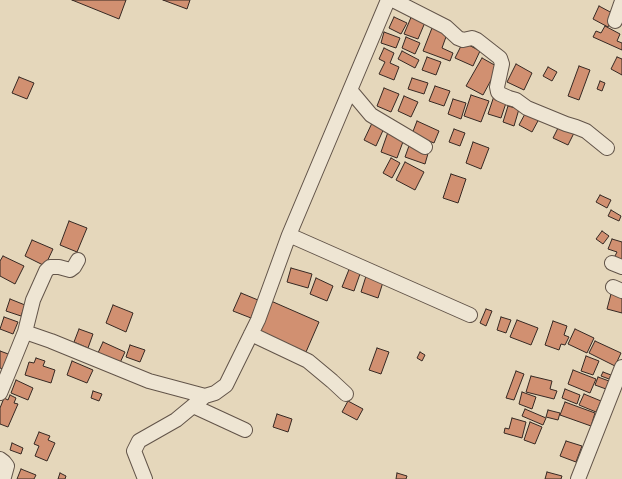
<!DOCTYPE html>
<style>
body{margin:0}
canvas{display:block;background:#e5d7bb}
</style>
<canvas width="622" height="479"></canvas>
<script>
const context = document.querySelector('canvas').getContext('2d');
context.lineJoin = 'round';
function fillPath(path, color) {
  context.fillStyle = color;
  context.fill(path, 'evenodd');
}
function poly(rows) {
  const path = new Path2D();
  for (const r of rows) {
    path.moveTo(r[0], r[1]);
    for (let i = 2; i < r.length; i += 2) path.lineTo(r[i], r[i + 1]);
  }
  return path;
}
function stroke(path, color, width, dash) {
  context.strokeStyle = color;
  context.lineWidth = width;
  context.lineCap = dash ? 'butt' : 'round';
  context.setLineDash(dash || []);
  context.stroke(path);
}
const building = poly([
 [72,0,126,0,119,19,72,0],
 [163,0,190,0,187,9,163,0],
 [599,6,614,14,608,27,593,19,599,6],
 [412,15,426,20,418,39,404,34,412,15],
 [394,17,407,23,401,34,389,28,394,17],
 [605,26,620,34,617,41,622,43,622,50,593,37,596,31,601,33,605,26],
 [432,28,447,34,442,48,453,53,450,61,423,51,432,28],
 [384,32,400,38,396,48,381,43,384,32],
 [406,37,420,43,415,54,402,48,406,37],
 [463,42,480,51,473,66,455,58,463,42],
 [384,48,394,53,390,63,399,67,394,80,379,74,385,62,379,59,384,48],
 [402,51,419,60,415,68,398,59,402,51],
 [427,57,441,62,436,75,422,70,427,57],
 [617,57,622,59,622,75,611,69,617,57],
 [482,58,498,67,483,95,466,86,482,58],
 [516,64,532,73,524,90,507,82,516,64],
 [579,66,590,70,579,100,568,96,579,66],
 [548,67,557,72,552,81,543,76,548,67],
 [19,77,34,83,27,99,12,93,19,77],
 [412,78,428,83,424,94,408,89,412,78],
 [600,81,605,83,602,91,597,89,600,81],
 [435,86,450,91,444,106,429,101,435,86],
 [384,88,399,94,391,112,377,106,384,88],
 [471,95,489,101,481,122,464,116,471,95],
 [404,96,418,102,411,117,398,111,404,96],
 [494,96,507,100,501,118,488,114,494,96],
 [453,99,466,103,461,119,448,114,453,99],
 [508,106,519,109,514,126,503,122,508,106],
 [526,112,539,119,532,132,519,125,526,112],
 [373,121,385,126,376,146,364,140,373,121],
 [417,121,439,131,434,143,412,134,417,121],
 [560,124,575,131,568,145,553,138,560,124],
 [454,129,465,133,460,146,449,142,454,129],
 [388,132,404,139,397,158,381,152,388,132],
 [473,142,489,148,481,169,466,163,473,142],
 [410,143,429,150,425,164,405,157,410,143],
 [391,158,400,163,392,178,383,173,391,158],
 [405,162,424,172,415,190,396,180,405,162],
 [451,174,466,179,458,203,443,198,451,174],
 [600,195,611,200,607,208,596,202,600,195],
 [611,210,621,216,619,221,608,216,611,210],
 [69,221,87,228,77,252,60,245,69,221],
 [602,231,609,236,603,244,596,239,602,231],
 [612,239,622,242,622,261,614,258,617,252,608,249,612,239],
 [32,240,53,249,45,266,25,256,32,240],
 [3,256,24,266,15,284,0,276,0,261,3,256],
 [350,267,361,271,354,291,342,287,350,267],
 [291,268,312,274,308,288,287,282,291,268],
 [367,273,384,279,378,298,361,292,367,273],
 [316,278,333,286,327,301,310,294,316,278],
 [241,293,258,300,251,318,233,311,241,293],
 [611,294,622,296,622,313,607,309,611,294],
 [10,299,25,305,21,316,6,311,10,299],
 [271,301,319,322,306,352,258,331,271,301],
 [113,305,133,313,126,332,106,323,113,305],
 [486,309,492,311,486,326,480,323,486,309],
 [4,317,18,322,13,334,0,329,4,317],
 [501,317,511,320,506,333,497,330,501,317],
 [517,320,538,328,531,345,510,337,517,320],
 [553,321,567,326,564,335,569,337,565,345,561,344,559,350,545,345,553,321],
 [79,329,93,334,88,348,74,342,79,329],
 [575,329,594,338,587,353,568,344,575,329],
 [595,341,621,353,615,366,589,353,595,341],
 [103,342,125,352,119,365,97,355,103,342],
 [130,345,145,350,140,362,126,357,130,345],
 [377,348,389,352,381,374,369,370,377,348],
 [0,351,11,355,6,370,0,368,0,351],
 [420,352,425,355,422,361,417,358,420,352],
 [586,356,599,361,593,375,581,371,586,356],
 [36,358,45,361,43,366,55,370,51,383,25,375,29,362,34,363,36,358],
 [72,361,93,370,87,383,67,375,72,361],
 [573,370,596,379,590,393,568,384,573,370],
 [516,371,524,374,514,400,506,398,516,371],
 [603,372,611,375,609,379,601,376,603,372],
 [531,376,552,381,550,389,557,391,554,399,526,392,531,376],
 [598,377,609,381,606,389,595,385,598,377],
 [16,380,33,388,28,400,11,393,16,380],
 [565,389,580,395,577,404,562,398,565,389],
 [93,391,102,394,99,401,91,398,93,391],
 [522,392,536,397,532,409,519,404,522,392],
 [584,394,601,401,596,412,579,405,584,394],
 [10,395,16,398,14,403,18,404,8,427,0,424,0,408,4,398,8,400,10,395],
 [348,401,363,409,357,420,342,412,348,401],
 [565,402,595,413,591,426,560,415,565,402],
 [525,409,546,418,543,425,522,416,525,409],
 [548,410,560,413,558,420,546,417,548,410],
 [277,414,292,419,288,432,273,427,277,414],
 [512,418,526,422,522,438,504,433,505,428,509,429,512,418],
 [530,422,542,427,535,444,524,440,530,422],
 [39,432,50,436,48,440,55,443,47,461,35,456,39,446,34,444,39,432],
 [566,441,582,446,576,462,560,456,566,441],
 [12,443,23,448,21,454,10,450,12,443],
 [21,469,36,475,34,479,17,479,21,469],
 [547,472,562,476,561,479,545,479,547,472],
 [60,473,66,476,65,479,58,479,60,473],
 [397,473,407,476,406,479,396,479,397,473]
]);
const minor = poly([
 [393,0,446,27,458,38,463,40,472,38,477,40,500,58,502,64,497,87,498,92,500,94,509,98,516,100,527,108,566,124,576,127,586,131,607,148],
 [615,21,622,1],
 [350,90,371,115,425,147],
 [289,235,470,315],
 [612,263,622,267],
 [613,287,622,291],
 [25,332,33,300,46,271,50,267,59,267,70,270,74,267,78,260],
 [251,334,308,361,332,381,346,394],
 [0,393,12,364,25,332,51,341,149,381,205,396,215,393,226,385,258,320,289,235,388,0],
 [193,406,245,430],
 [0,459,4,462,7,466,4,477],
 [145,479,134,451,139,441,176,420,205,396],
 [578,479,622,367]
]);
fillPath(building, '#d19071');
stroke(building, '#362923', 1);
stroke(minor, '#625449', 16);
stroke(minor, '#eee5d3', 14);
</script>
